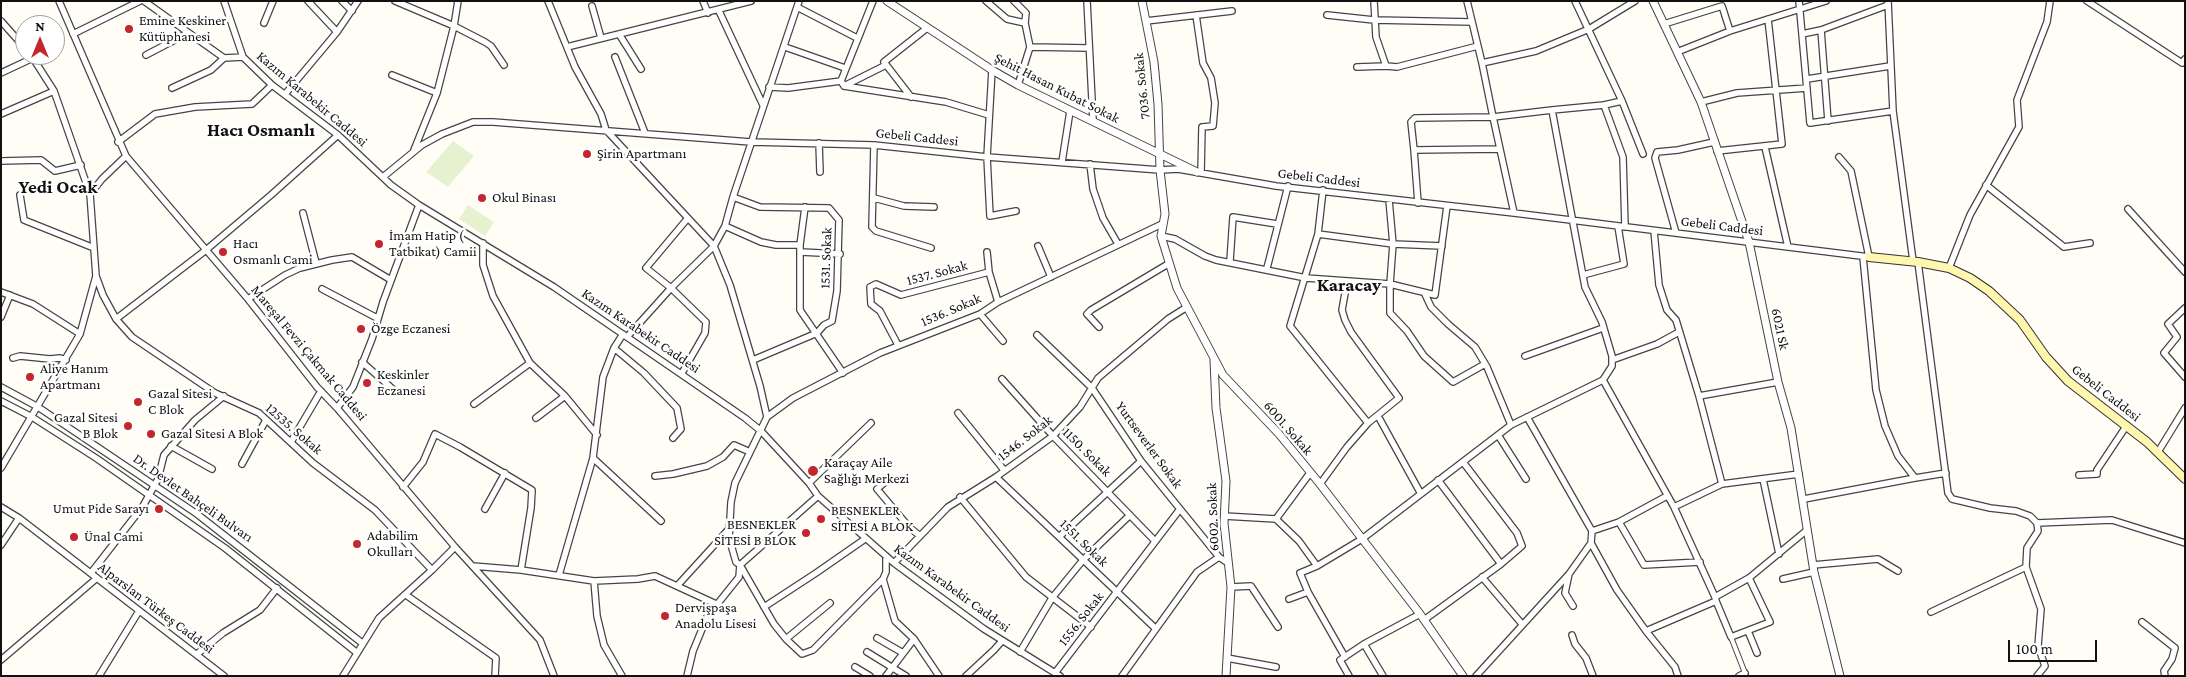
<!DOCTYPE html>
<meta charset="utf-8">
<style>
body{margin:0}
#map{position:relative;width:2186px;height:677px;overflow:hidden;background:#fffdf5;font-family:"Crimson Pro",serif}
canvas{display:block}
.frame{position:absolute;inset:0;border:2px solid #111;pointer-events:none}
.north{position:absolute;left:15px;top:15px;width:50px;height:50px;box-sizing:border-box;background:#fff;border:1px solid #a0a0a0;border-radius:50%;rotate:0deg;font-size:14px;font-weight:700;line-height:20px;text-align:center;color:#111}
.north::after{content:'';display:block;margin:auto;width:18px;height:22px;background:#c4262e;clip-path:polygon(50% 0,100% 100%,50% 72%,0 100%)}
.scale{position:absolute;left:2008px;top:640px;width:89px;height:22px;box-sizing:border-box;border:2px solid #111;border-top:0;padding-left:6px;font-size:15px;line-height:18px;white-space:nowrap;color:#111;-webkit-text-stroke:4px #fff;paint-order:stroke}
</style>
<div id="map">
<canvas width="2186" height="677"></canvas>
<div class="frame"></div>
<div class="north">N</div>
<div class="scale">100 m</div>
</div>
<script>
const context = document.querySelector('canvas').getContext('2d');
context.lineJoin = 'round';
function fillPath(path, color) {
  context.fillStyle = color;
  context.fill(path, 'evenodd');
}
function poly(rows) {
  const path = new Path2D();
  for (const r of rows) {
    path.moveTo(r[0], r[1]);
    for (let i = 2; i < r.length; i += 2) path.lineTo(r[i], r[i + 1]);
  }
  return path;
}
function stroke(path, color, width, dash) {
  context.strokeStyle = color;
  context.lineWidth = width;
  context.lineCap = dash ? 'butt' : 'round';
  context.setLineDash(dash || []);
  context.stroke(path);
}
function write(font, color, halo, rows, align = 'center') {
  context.font = font + ' "Crimson Pro",serif';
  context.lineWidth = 5;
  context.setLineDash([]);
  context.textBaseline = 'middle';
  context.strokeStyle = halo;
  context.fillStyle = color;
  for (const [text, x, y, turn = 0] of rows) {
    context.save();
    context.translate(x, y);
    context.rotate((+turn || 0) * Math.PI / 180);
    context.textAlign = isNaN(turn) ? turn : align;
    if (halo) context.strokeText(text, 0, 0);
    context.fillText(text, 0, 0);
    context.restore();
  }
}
const pitch = poly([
 [453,141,474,156,448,187,426,172],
 [468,205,494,222,485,236,459,219]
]);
const pedestrian = poly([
 [1731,637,1745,673]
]);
const minor = poly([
 [59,1,126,156,248,299,317,387,337,408,455,547,540,640,554,676],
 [144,1,224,58,243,57],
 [224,1,243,57,272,85,338,135,391,185,419,205,554,287,745,418,761,431,809,483,818,496,894,563,984,629,1060,676],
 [308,1,337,32],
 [342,1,352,11],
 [395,1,454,26,485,42,491,46,504,65],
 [548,1,575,67,601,114,606,130,714,246,730,285,760,386,767,417],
 [703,1,708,13],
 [986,1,1007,19,1025,23,1030,47,1018,85],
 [1014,1,1026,13,1025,23],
 [1087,1,1093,120],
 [1374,1,1376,37,1386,66,1397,67,1478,46],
 [1467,1,1482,63],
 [1575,1,1622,101,1604,105,1623,157,1625,227],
 [1799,1,1810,123,1893,111],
 [1888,1,1893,111,1913,261],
 [2087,1,2182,63,2185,59],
 [592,6,601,38],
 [797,7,857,38],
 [719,11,763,105],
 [1196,15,1203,63,1211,78,1215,103,1213,126,1202,127,1201,173],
 [1327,15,1374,20,1472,22],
 [1,21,25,48],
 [1146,21,1232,11],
 [264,23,273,1],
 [1664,24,1722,6,1730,31],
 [1821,30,1828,121],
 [73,34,140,1],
 [619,34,641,69],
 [1802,34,1821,30,1888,5],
 [567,47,751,1],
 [785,47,845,68],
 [1030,47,1088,48],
 [1677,52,1730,31,1826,1],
 [146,55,188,33],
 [615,57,645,133],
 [1357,67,1386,66],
 [992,70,987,157,990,216,1016,211],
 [1,73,33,58],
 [392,75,437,93],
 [1807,79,1890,66],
 [841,81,844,86,946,102,989,115],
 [844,86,886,65],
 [769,87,788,88,841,81,873,1],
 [172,88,211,70,224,58],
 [286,93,337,32,358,1],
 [911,97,884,62,927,28],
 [1622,101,1643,154],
 [1701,102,1737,93,1807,88],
 [1,114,54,91],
 [118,142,155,114,195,107,252,104,272,85],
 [819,143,820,172],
 [874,145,872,227,876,231,931,248],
 [1765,147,1788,247],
 [414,150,437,93,454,26,458,1],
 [1414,150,1411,122,1415,118,1493,117,1482,63,1536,51,1589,29,1635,1],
 [1717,151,1782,144,1768,19],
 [1,161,41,160,55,171,81,165],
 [1062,162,1070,111],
 [1090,164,1093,189,1103,218,1118,244],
 [383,177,422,145,442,134,473,122,493,122,751,142,874,145,987,157,1160,170,1178,169,1276,186,1514,213,1869,257,1851,171,1839,157],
 [1986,185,2064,247,2090,243],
 [1323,190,1318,234,1290,326,1368,423],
 [90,194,102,179,126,156],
 [20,195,24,220,94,248],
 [733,197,760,207,829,208,839,220,837,291,832,321,824,325,817,333,753,360],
 [874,198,904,206,934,207],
 [1389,200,1393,244,1390,284,1390,313,1407,331,1424,356,1453,382,1485,364],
 [1418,203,1414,150,1500,149],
 [805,207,800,245,800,310,843,373],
 [2128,209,2185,272],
 [303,213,316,263],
 [1514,213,1493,117,1552,110],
 [725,226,761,242,776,245,800,245],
 [1654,231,1659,285,1667,310,1676,320,1699,396,1778,382],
 [1676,233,1655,158,1657,152,1678,150,1714,142],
 [1318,234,1393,244,1442,246],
 [1161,236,1175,239,1205,256,1216,260,1306,278,1390,284,1435,295,1447,206],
 [483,243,483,265,493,296,530,363,565,396,597,435],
 [1038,246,1051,277],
 [801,252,840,254],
 [987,252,989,272],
 [1863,257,1876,390,1885,426,1898,456,1915,478,1946,473],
 [1230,261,1233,217,1277,224],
 [1918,262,1948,493,1952,499,1990,508,2016,511,2030,516,2037,523,2112,520,2185,543],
 [1267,268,1288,186],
 [1949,268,1970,215,2019,127,2017,100,2047,22,2050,1],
 [1583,275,1624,264,1618,226],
 [96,276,103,295,116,319,132,337,215,393,259,413,313,463,375,510,432,570],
 [322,289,377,318],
 [1,292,33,304,80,334],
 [1425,294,1431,307,1448,324,1475,347,1487,367,1511,425],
 [248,299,285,275,300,268,332,260,352,257,391,280],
 [2185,308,2168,324,2177,337,2164,353,2185,377],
 [980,314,1003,341],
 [1,317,10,295],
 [116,319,206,250,271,195,338,135],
 [1099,327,1087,314,1091,310,1168,264],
 [1037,335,1092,388,1141,461,1219,557],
 [627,337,671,288,714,246,725,226,733,197,799,1],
 [898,345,880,311,871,304,870,287,876,284,901,295,989,272,998,302],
 [614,348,644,373,677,408,681,429,673,438],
 [1525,356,1603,328],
 [13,358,20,356,50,359,60,358,66,360],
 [1612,360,1657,344,1679,332],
 [362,362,395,391],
 [682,373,705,333,706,322,671,288,646,268,688,218],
 [1002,379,1053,436,1155,541],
 [1603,380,1674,507,1715,597],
 [1,387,38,407,197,514,362,643],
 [1699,396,1722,484],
 [1,401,32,417,96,458,225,548,356,652],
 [474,404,530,363],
 [337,408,353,387,372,339,383,302,419,205],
 [958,413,1004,470],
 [1378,416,1421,494],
 [536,418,565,396],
 [1498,435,1526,479],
 [291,442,321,391],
 [171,446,212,469],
 [2158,452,2185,408],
 [593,458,661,521],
 [242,464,266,420],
 [1,468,80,334,96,276,90,194,54,91,31,55],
 [2079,475,2097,474,2097,470,2127,425],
 [655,476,673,474,707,466,723,457,734,445,750,452],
 [996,477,1155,628],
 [890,478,877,489,909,527,920,536],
 [1763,479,1779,554],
 [1438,480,1501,564],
 [809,483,871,423],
 [1320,484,1347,447,1368,423,1399,398,1351,332,1345,320,1342,310,1347,282],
 [403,487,423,462,435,434,460,447,532,490,531,508,521,570],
 [818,496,740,565,774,624,786,639,830,603],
 [960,497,1026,577,1091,627],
 [1804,499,1915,478],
 [1,507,19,518,224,676],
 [1674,507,1722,484,1799,474],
 [485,509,505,473],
 [1224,516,1276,519,1310,473],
 [1276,519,1299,541,1317,566,1362,539,1511,425,1603,380,1612,366,1612,356,1602,322,1585,287,1552,110,1604,105],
 [1619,522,1667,496],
 [1592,531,1619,522,1644,565,1700,562],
 [1060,536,1141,461],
 [1591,543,1617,590,1646,631,1675,667,1678,676],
 [1,545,19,518],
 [886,556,886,572,883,579,895,621,914,639,939,676],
 [894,563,948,507,996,477,1053,436,1080,407,1098,378,1168,319,1187,307],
 [1813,565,1878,559,1898,571],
 [473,566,521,570,594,581,638,579,655,576,716,604],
 [91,573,143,506,158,479,164,455,195,420,224,396],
 [1569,574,1565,593,1573,606],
 [559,575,593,458,603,377,614,348,623,334],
 [1482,577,1522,624],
 [1783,579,1814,572],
 [594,581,597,616,604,645,622,676],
 [677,586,728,530],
 [1231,587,1251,586,1278,627],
 [1308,592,1300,573,1317,566],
 [406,595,496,658,495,676],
 [1289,599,1308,592,1345,657],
 [1716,601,1731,637,1770,622,1749,578],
 [764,607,816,573,865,539],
 [1931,612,2026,567],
 [1424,620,1501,564,1522,546,1517,533,1463,462],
 [2142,622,2175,648,2172,659,2164,671,2165,676],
 [1646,631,1716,601,1715,597,1749,578,1807,530],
 [1748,631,1757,653],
 [1572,635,1575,644,1586,658,1593,676],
 [877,638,903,653],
 [786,639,802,654,813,650,883,579],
 [1364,644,1383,676],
 [867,652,906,676],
 [1020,652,1052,598,1083,560,1130,515],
 [197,654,223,633,260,610,277,588],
 [1227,658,1276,667],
 [1,660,97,578],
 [855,667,870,676],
 [1055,673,1180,509],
 [99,676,139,611],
 [343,676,379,618,432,570,455,547],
 [687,676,693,651,707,617,739,577,740,565,736,562,729,538,731,502,735,483,767,417,793,398,880,353,980,314,998,302,1162,224],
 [886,676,914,639],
 [966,676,994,650,1002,641],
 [1122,676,1197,572,1219,557,1228,563],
 [1349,676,1340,660,1364,644,1420,614],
 [1476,676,1569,574,1591,543,1592,531,1527,417],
 [1739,676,1745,673],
 [2037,676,2045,666,2038,646,2041,609,2026,567,2027,548,2038,531,2037,523]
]);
const tertiary = poly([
 [887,1,992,70,1018,85,1197,172],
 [1142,1,1154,62,1158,104,1160,170,1165,214,1161,236,1177,288,1223,375,1279,434,1320,484,1420,614,1463,676],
 [1653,1,1701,102,1749,242,1778,382,1791,428,1814,572,1840,676],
 [1214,360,1216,408,1226,481,1224,523,1231,587,1226,676]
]);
const secondary = poly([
 [1869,257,1918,262,1949,268,1970,278,1989,291,2020,320,2046,357,2068,381,2147,442,2185,479]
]);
const markers = [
 [129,29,5,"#c4262e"],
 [587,154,5,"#c4262e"],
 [482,198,5,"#c4262e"],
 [379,244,5,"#c4262e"],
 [223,252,5,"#c4262e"],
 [361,329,5,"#c4262e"],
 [30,377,5,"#c4262e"],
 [367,383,5,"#c4262e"],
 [138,402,5,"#c4262e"],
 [128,426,5,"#c4262e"],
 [151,434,5,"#c4262e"],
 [813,471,6,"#c4262e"],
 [159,509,5,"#c4262e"],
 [821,519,5,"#c4262e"],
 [806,533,5,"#c4262e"],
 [74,537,5,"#c4262e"],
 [357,544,5,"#c4262e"],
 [665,616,5,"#c4262e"]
];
const poiNames = [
 ["Emine Keskiner",139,21],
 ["Kütüphanesi",139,37],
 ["Şirin Apartmanı",597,154],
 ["Okul Binası",492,198],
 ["İmam Hatip (",389,236],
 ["Tatbikat) Camii",389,252],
 ["Hacı",233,244],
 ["Osmanlı Cami",233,260],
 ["Özge Eczanesi",371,329],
 ["Aliye Hanım",40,369],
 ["Apartmanı",40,385],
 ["Keskinler",377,375],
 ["Eczanesi",377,391],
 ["Gazal Sitesi",148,394],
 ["C Blok",148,410],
 ["Gazal Sitesi",118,418,"right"],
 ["B Blok",118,434,"right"],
 ["Gazal Sitesi A Blok",161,434],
 ["Karaçay Aile",824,463],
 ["Sağlığı Merkezi",824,479],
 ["Umut Pide Sarayı",149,509,"right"],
 ["BESNEKLER",831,511],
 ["SİTESİ A BLOK",831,527],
 ["BESNEKLER",796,525,"right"],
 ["SİTESİ B BLOK",796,541,"right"],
 ["Adabilim",367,536],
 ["Okulları",367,552],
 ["Ünal Cami",84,537],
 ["Dervişpaşa",675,608],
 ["Anadolu Lisesi",675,624]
];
const streetNames = [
 ["7036. Sokak",1142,86,-96],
 ["Şehit Hasan Kubat Sokak",1057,88,27],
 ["Kazım Karabekir Caddesi",312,99,40],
 ["Gebeli Caddesi",917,137,6],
 ["Gebeli Caddesi",1319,178,7],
 ["Gebeli Caddesi",1722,226,7],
 ["1531. Sokak",826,258,-88],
 ["1537. Sokak",937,273,-15],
 ["1536. Sokak",951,310,-23],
 ["6021 Sk",1780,329,78],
 ["Kazım Karabekir Caddesi",641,331,34],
 ["Mareşal Fevzi Çakmak Caddesi",309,353,50],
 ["Gebeli Caddesi",2106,393,38],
 ["6001. Sokak",1288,428,49],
 ["12535. Sokak",294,429,41],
 ["1546. Sokak",1025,438,-38],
 ["Yurtseverler Sokak",1149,445,54],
 ["1150. Sokak",1087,452,45],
 ["Dr. Devlet Bahçeli Bulvarı",193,498,35],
 ["6002. Sokak",1213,517,-92],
 ["1551. Sokak",1084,543,44],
 ["Kazım Karabekir Caddesi",952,588,36],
 ["Alparslan Türkeş Caddesi",156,608,37],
 ["1556. Sokak",1081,619,-52]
];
const districtNames = [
 ["Hacı Osmanlı",261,130],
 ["Yedi Ocak",58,187],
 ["Karacay",1349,285]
];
fillPath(pitch, '#e6f2cf');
stroke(pedestrian, '#444', 6);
stroke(minor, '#444', 8);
stroke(tertiary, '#444', 9);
stroke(secondary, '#333', 10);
stroke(pedestrian, '#fff', 4);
stroke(minor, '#fff', 5.5);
stroke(tertiary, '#fff', 7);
stroke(secondary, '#fff6b0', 8);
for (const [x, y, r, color] of markers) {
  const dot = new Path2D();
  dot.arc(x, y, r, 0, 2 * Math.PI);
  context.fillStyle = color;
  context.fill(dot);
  stroke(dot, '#fff', 2);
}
write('14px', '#111', '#fff', poiNames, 'left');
write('14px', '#111', '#fff', streetNames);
write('bold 19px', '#111', '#fff', districtNames);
</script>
